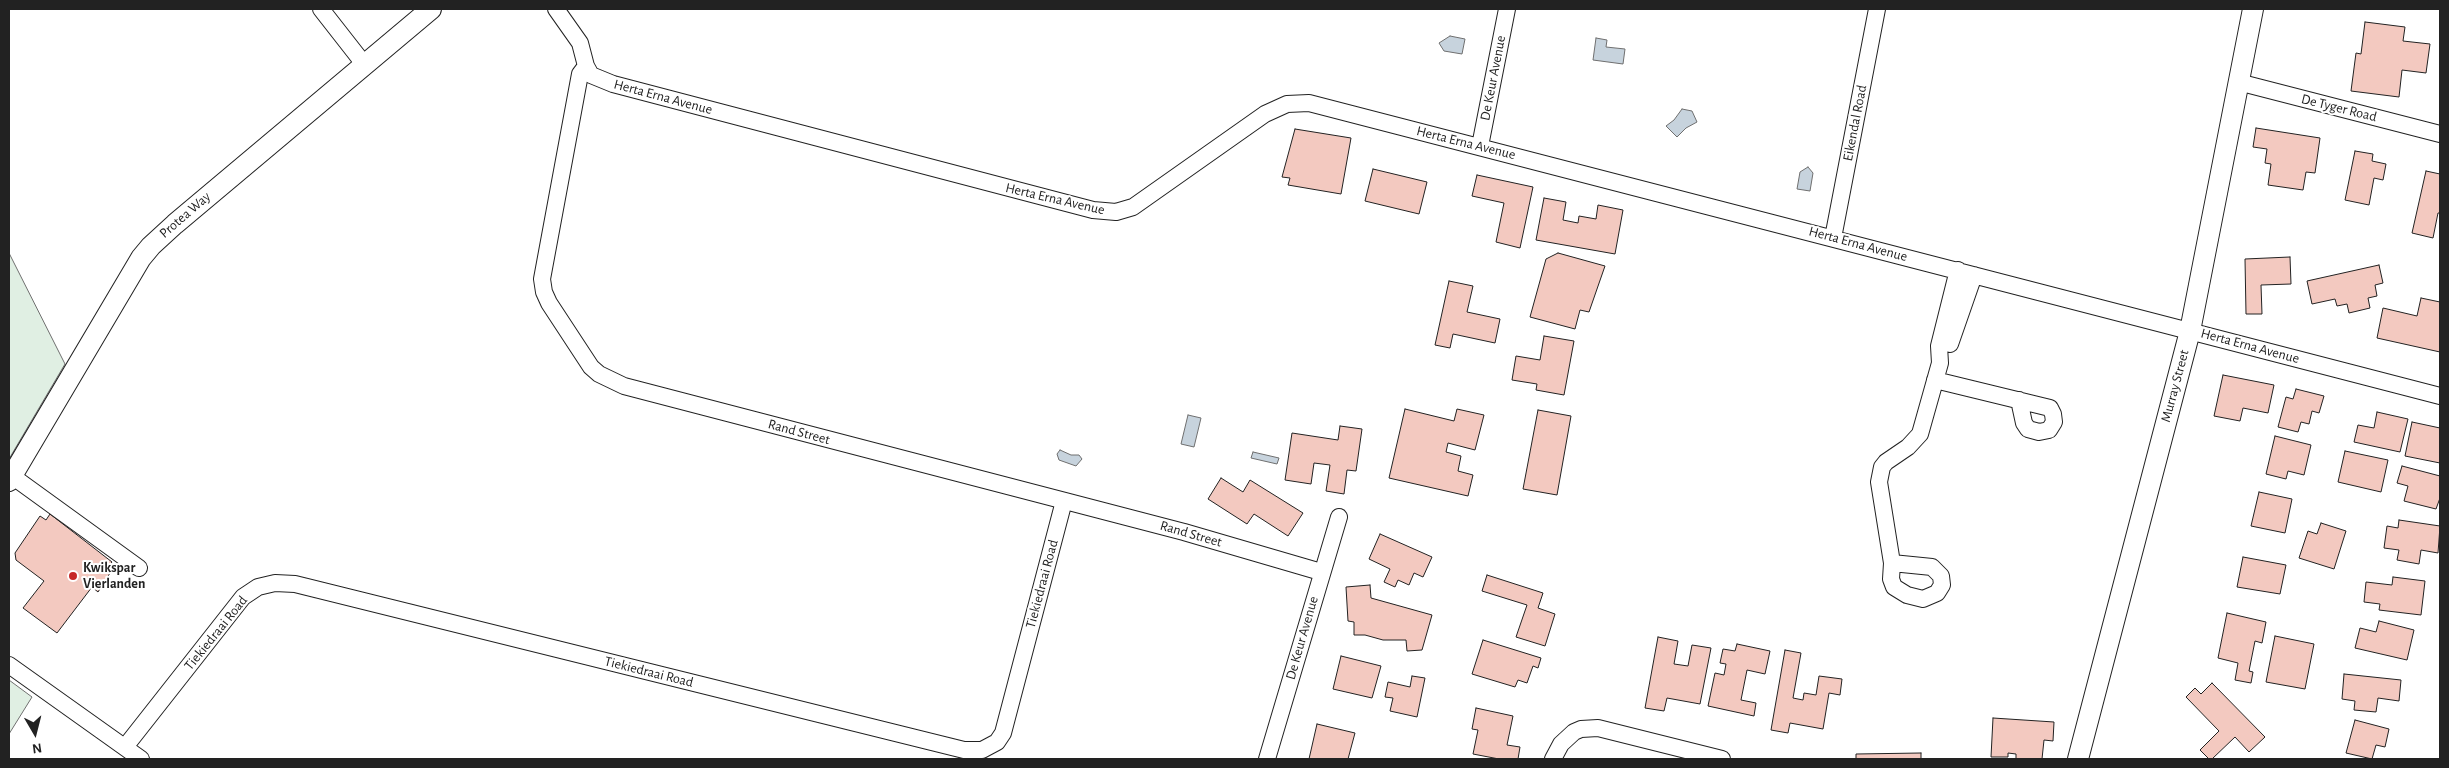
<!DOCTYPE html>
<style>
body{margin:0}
#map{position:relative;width:2449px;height:768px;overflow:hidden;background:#fff;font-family:"Alegreya Sans",sans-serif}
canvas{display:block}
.frame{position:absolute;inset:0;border:10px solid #222;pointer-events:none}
.north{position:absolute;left:10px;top:708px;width:50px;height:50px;-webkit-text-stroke:4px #fff;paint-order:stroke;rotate:172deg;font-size:14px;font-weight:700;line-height:20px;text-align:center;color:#222}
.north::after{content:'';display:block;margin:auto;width:18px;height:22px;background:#222;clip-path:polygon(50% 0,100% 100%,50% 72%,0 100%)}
</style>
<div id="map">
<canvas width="2449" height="768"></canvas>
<div class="frame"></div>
<div class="north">N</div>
</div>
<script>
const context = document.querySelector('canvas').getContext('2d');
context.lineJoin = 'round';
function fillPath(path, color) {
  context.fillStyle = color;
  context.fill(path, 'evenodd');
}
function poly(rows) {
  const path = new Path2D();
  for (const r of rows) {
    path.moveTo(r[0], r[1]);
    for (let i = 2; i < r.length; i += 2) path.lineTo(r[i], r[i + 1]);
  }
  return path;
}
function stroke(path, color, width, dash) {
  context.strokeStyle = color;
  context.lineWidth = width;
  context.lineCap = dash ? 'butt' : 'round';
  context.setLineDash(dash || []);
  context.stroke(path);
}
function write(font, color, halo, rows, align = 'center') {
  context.font = font + ' "Alegreya Sans",sans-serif';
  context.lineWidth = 4;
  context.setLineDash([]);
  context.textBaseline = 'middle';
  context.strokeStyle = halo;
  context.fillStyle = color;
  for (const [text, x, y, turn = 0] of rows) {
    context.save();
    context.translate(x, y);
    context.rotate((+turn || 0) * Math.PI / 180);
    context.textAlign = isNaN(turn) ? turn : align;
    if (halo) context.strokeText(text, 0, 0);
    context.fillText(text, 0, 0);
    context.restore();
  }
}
const green = poly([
 [9,253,65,364,9,459,9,253],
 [9,680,32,697,9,734,9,680]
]);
const water = poly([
 [1450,36,1465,39,1462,54,1444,51,1439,43,1450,36],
 [1596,38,1607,40,1606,47,1625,49,1623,64,1593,60,1596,38],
 [1682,109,1692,111,1697,122,1686,128,1677,137,1666,126,1674,120,1682,109],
 [1808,167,1813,173,1810,191,1797,189,1800,172,1808,167],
 [1188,415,1201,418,1194,447,1181,444,1188,415],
 [1060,450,1071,455,1079,455,1082,459,1076,466,1059,460,1057,454,1060,450],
 [1253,452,1279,458,1277,464,1251,458,1253,452]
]);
const building = poly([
 [2365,22,2405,27,2403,41,2430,44,2426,73,2402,70,2399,97,2351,91,2356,53,2361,54,2365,22],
 [2256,128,2320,138,2315,173,2306,172,2303,190,2268,185,2271,164,2265,163,2267,149,2253,147,2256,128],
 [1295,129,1351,138,1341,194,1288,185,1290,178,1282,177,1295,129],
 [2355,151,2373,154,2372,161,2386,164,2383,180,2374,178,2369,205,2345,200,2355,151],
 [1373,169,1427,182,1419,214,1365,201,1373,169],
 [2426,171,2440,174,2440,213,2438,213,2433,238,2412,233,2426,171],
 [1477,175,1533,187,1520,248,1496,242,1504,203,1472,196,1477,175],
 [1544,198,1566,202,1563,220,1578,223,1579,216,1596,219,1598,205,1623,210,1615,254,1536,240,1544,198],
 [1558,253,1605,266,1589,312,1580,310,1575,329,1530,317,1546,259,1558,253],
 [2290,257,2291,284,2261,285,2262,314,2246,314,2245,259,2290,257],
 [2379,265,2383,283,2375,285,2377,296,2368,298,2370,308,2349,313,2347,304,2337,306,2335,299,2312,304,2307,281,2379,265],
 [1449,281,1473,286,1467,312,1500,319,1495,343,1453,334,1450,348,1435,345,1449,281],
 [2421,298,2440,302,2440,352,2377,338,2383,308,2417,316,2421,298],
 [1544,336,1574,341,1564,395,1536,390,1537,384,1512,380,1516,356,1540,360,1544,336],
 [2223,375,2274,385,2268,413,2243,408,2240,421,2214,416,2223,375],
 [2296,389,2324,396,2319,413,2312,411,2309,424,2301,422,2298,432,2278,427,2286,397,2293,399,2296,389],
 [1405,409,1454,421,1457,409,1484,415,1475,450,1448,443,1446,452,1461,456,1458,471,1473,475,1468,496,1389,478,1405,409],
 [1538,410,1571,416,1557,495,1523,489,1538,410],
 [2377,412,2408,419,2400,452,2354,442,2358,425,2374,428,2377,412],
 [2412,422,2440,428,2440,463,2405,456,2412,422],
 [1340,426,1362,429,1356,471,1347,470,1344,494,1326,491,1330,465,1314,463,1311,484,1285,480,1292,433,1338,440,1340,426],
 [2275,436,2311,445,2304,475,2288,471,2286,479,2266,474,2275,436],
 [2345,451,2388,460,2381,492,2338,482,2345,451],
 [2402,466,2440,476,2440,498,2436,509,2404,501,2408,486,2397,483,2402,466],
 [1221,478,1243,492,1250,480,1303,513,1288,536,1254,514,1247,524,1208,499,1221,478],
 [2259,492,2292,499,2285,533,2251,526,2259,492],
 [50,514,112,562,108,567,112,570,98,592,92,587,57,633,23,608,44,581,16,560,15,553,40,516,46,520,50,514],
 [2399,520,2440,526,2438,553,2421,550,2419,564,2397,560,2399,550,2384,548,2387,526,2398,528,2399,520],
 [2321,523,2346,531,2334,569,2299,558,2308,531,2317,534,2321,523],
 [1380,534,1432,557,1423,577,1414,573,1409,585,1398,580,1395,587,1384,582,1390,569,1369,559,1380,534],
 [2243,557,2286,565,2280,594,2237,587,2243,557],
 [1487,575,1543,593,1538,608,1555,614,1545,646,1516,637,1527,605,1482,591,1487,575],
 [2393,577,2425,581,2421,615,2379,610,2380,604,2364,602,2366,582,2392,585,2393,577],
 [1370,585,1371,598,1432,615,1422,650,1407,651,1406,640,1383,640,1365,635,1354,635,1354,622,1348,621,1346,587,1370,585],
 [2227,613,2266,622,2262,643,2255,641,2249,671,2253,672,2251,683,2235,680,2238,663,2218,658,2227,613],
 [2379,621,2414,630,2407,660,2355,648,2360,628,2376,632,2379,621],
 [2275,636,2314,644,2305,689,2266,682,2275,636],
 [1658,637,1678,641,1674,664,1688,666,1692,645,1711,648,1700,704,1667,698,1664,711,1645,708,1658,637],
 [1483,640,1541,658,1538,668,1533,666,1527,683,1518,680,1515,687,1472,674,1483,640],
 [1737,644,1770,651,1765,674,1747,670,1741,700,1756,703,1754,716,1708,706,1715,673,1724,675,1726,664,1720,663,1723,649,1735,651,1737,644],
 [1785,650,1801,653,1793,698,1803,700,1804,693,1816,695,1819,676,1842,679,1840,695,1829,693,1823,729,1790,723,1788,733,1771,730,1785,650],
 [1341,656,1381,666,1372,698,1333,689,1341,656],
 [2344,674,2401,680,2399,701,2378,698,2376,712,2354,710,2355,701,2342,699,2344,674],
 [1412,676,1425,678,1417,717,1390,711,1393,698,1385,697,1388,682,1410,687,1412,676],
 [2212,683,2265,737,2249,752,2235,737,2212,759,2209,759,2200,750,2219,731,2186,697,2195,688,2201,694,2212,683],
 [1476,708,1513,716,1507,745,1520,747,1518,759,1499,759,1473,754,1478,730,1472,729,1476,708],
 [1993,718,2054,722,2053,741,2044,740,2042,759,2016,759,2016,754,2008,753,2008,757,1991,757,1993,718],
 [2355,720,2389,729,2385,747,2376,745,2372,759,2346,753,2355,720],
 [1317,724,1355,733,1348,759,1309,759,1317,724],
 [1921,753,1921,759,1856,759,1856,754,1921,753]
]);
const minor = poly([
 [321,9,364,64],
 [556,9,580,43,586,66,591,75,613,84,1093,210,1116,212,1133,207,1265,114,1287,104,1309,103,2440,396],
 [586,66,580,74,542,279,544,292,549,303,591,367,599,374,624,386,1184,532,1321,572],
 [2238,82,2440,134],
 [1480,146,1507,9],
 [1833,238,1877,9],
 [1950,344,1974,275],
 [1935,380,2050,408,2053,414,2054,422,2049,430,2039,432,2028,429,2024,423,2019,400],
 [12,476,139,568],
 [1892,563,1932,567,1941,576,1942,585,1937,593,1923,599,1907,595,1894,587,1891,579,1892,563,1879,482,1882,467,1886,462,1908,447,1920,434,1940,363,1939,346,1958,270],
 [9,665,141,759],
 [125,747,243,597,258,587,275,583,295,584,964,750,982,750,997,742,1003,733,1064,501],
 [1267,759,1339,517],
 [1553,759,1561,744,1574,732,1581,729,1598,728,1722,759]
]);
const tertiary = poly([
 [9,481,141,258,151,246,175,224,431,9],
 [2078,759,2190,331,2253,9]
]);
const markers = [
 [73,576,5,"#c62828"]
];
const streetNames = [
 ["De Keur Avenue",1493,78,-79],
 ["Herta Erna Avenue",663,97,15],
 ["De Tyger Road",2339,108,14],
 ["Eikendal Road",1855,123,-79],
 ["Herta Erna Avenue",1466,143,14],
 ["Herta Erna Avenue",1055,199,13],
 ["Protea Way",185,215,-41],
 ["Herta Erna Avenue",1858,244,15],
 ["Herta Erna Avenue",2250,346,15],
 ["Murray Street",2175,386,-75],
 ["Rand Street",799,432,15],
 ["Rand Street",1191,534,16],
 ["Tiekiedraai Road",1042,584,-75],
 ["Tiekiedraai Road",216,633,-51],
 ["De Keur Avenue",1302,638,-74],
 ["Tiekiedraai Road",649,672,14]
];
const poiNames = [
 ["Kwikspar",83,568],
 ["Vierlanden",83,584]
];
fillPath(green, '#e0efe3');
stroke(green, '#6f6f6f', 1);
fillPath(water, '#c7d3dd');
stroke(water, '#6f6f6f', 1);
fillPath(building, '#f3c9c0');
stroke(building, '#222', 1);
stroke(minor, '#222', 18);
stroke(tertiary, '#222', 22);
stroke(minor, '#fff', 16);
stroke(tertiary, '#fff', 20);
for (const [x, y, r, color] of markers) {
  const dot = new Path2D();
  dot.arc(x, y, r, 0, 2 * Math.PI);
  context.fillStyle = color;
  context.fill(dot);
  stroke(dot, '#fff', 2);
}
write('14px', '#222', '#fff', streetNames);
write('bold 14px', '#222', '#fff', poiNames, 'left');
</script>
